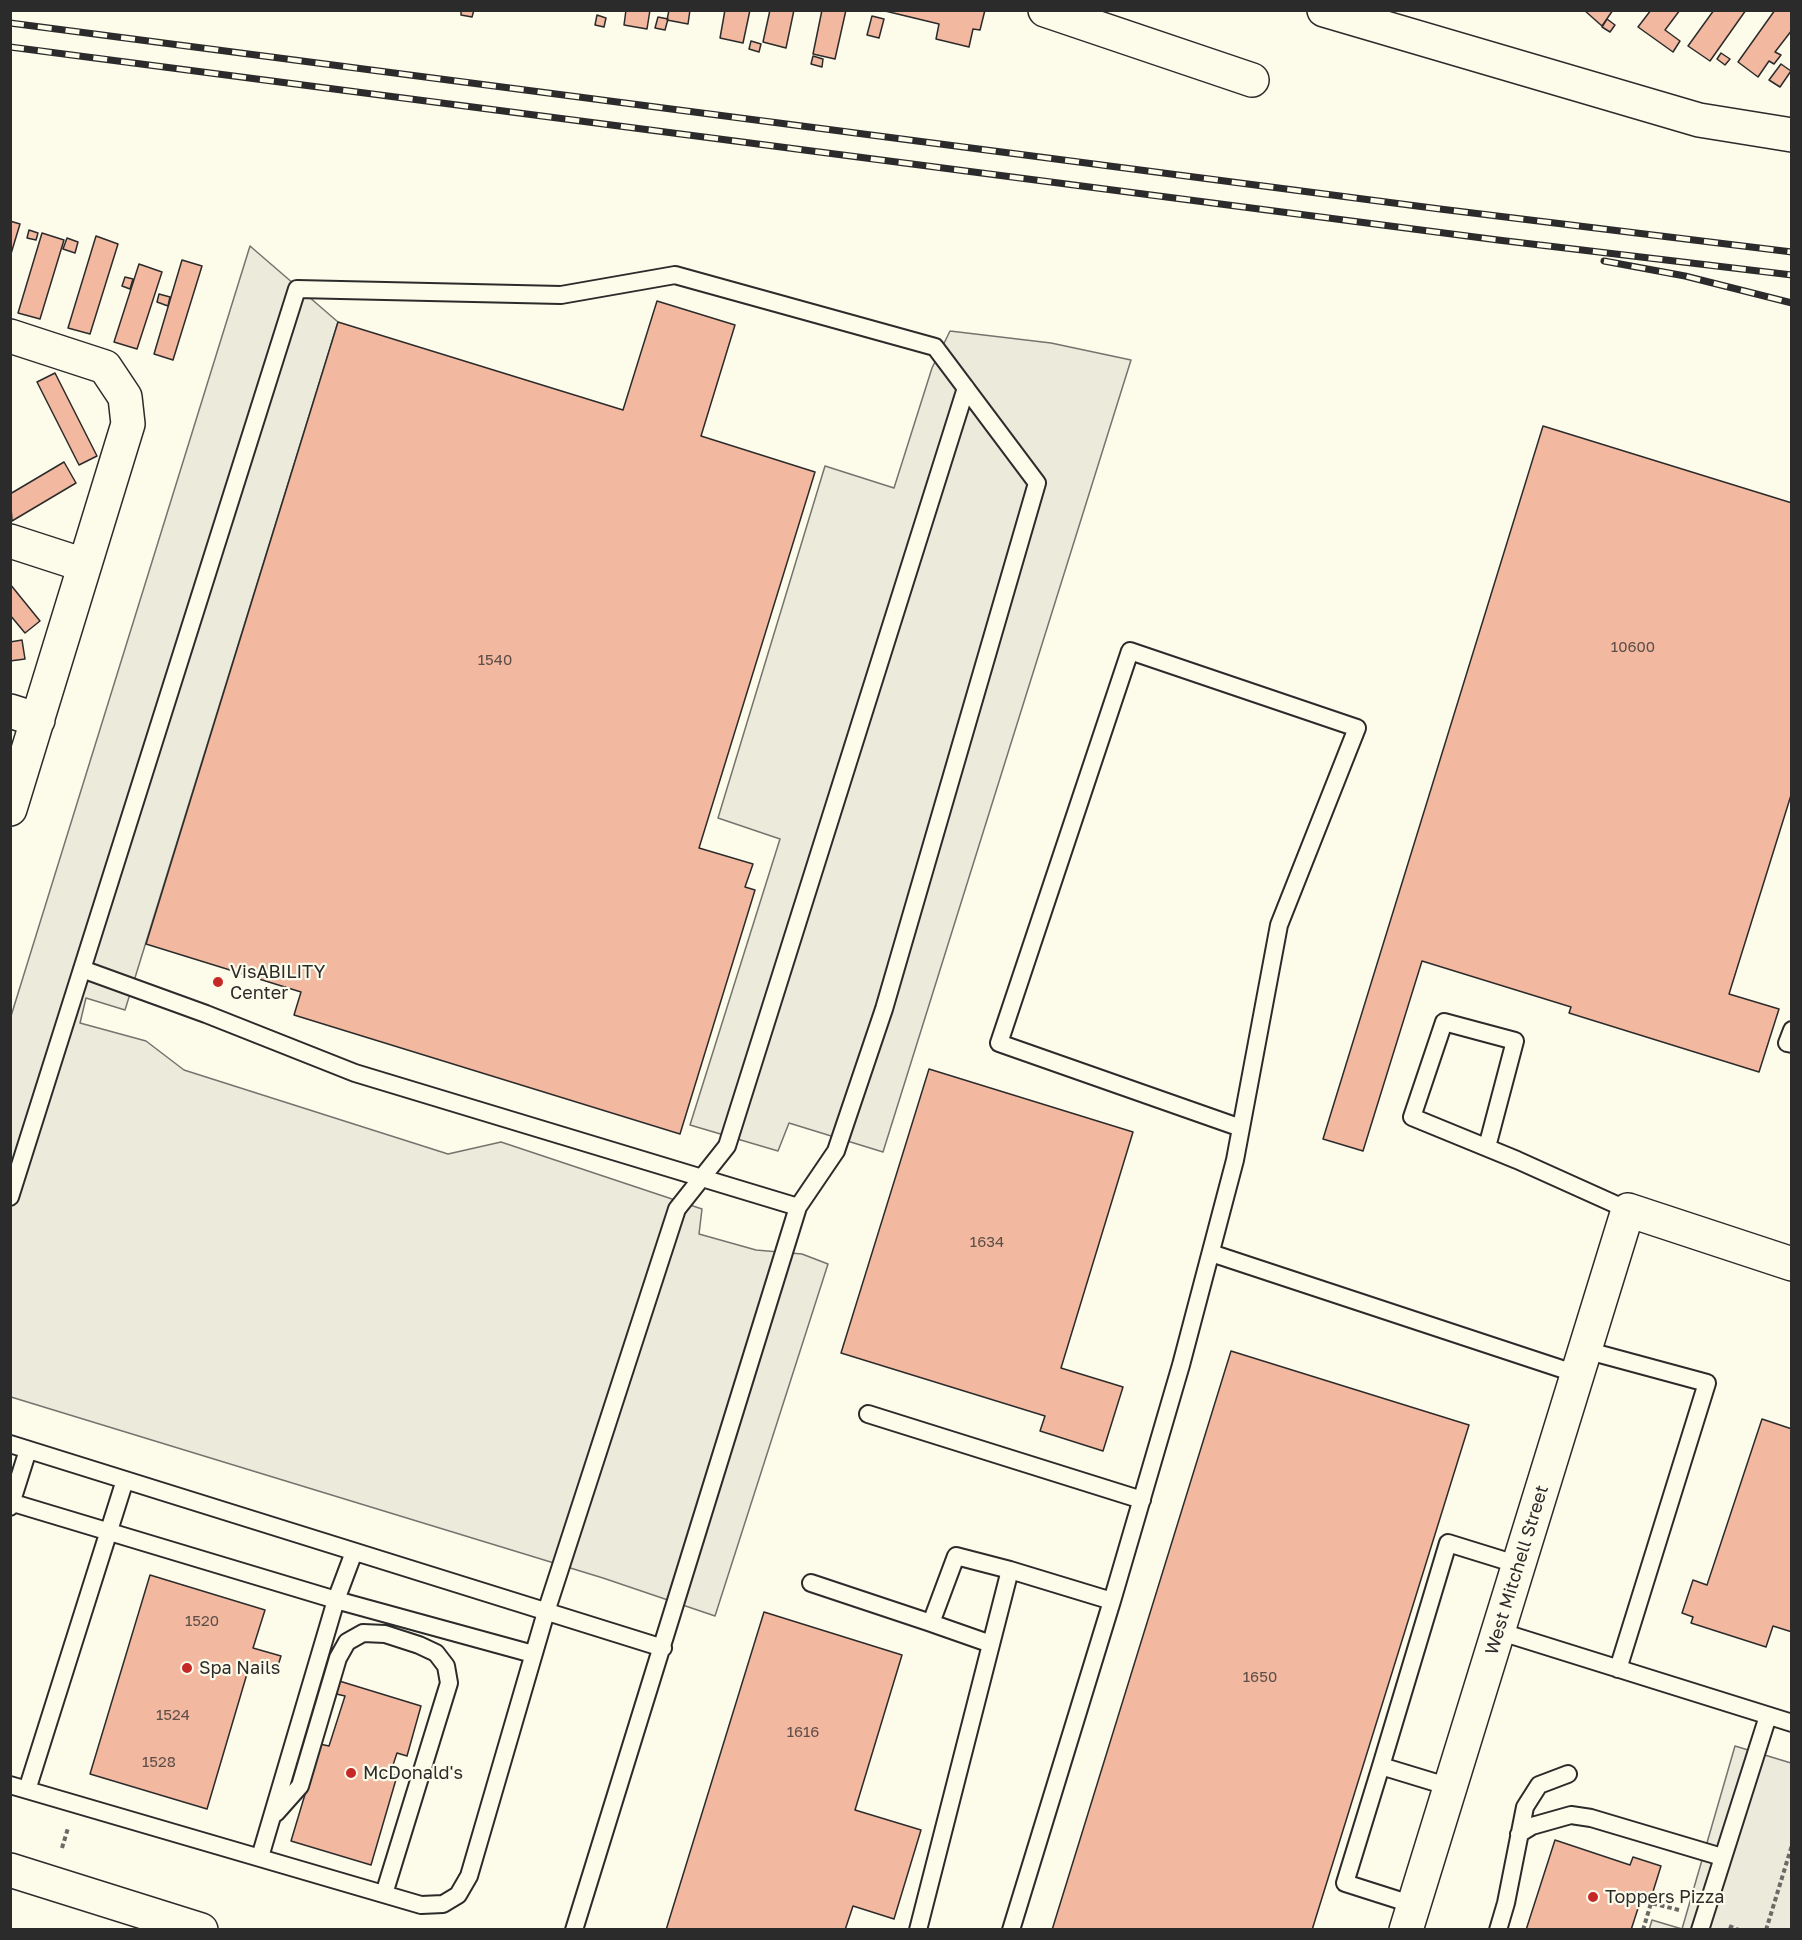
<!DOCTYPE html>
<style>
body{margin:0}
#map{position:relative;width:1802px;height:1940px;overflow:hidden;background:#fdfbea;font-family:"Golos Text",sans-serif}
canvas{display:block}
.frame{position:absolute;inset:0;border:12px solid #2b2b2b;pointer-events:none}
</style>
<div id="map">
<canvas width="1802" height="1940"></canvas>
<div class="frame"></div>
</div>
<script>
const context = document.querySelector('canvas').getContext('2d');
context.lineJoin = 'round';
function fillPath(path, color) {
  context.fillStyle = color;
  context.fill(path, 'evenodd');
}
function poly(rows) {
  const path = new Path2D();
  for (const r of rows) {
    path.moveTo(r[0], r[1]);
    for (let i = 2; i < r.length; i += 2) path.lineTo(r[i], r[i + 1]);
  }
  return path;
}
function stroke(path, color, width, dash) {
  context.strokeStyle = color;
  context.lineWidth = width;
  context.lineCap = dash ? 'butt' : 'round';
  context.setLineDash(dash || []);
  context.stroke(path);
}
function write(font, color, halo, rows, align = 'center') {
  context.font = font + ' "Golos Text",sans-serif';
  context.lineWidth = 4.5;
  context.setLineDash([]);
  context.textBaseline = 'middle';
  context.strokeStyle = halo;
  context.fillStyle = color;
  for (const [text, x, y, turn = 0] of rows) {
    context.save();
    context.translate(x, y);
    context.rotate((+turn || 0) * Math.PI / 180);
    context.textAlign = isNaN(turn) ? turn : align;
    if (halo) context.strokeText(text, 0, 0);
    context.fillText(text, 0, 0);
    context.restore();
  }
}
const parking = poly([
 [250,246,338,322,125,1010,86,998,80,1023,146,1041,184,1070,448,1154,501,1142,702,1209,699,1234,756,1250,802,1254,828,1264,715,1616,603,1578,11,1397,11,1016,250,246],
 [950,331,1051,343,1131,360,883,1152,789,1123,778,1151,690,1125,780,839,718,818,825,466,894,488,932,368,950,331],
 [1735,1746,1791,1763,1791,1929,1649,1930,1652,1920,1682,1929,1735,1746]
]);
const building = poly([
 [461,10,474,10,472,17,461,15,461,10],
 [626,10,650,10,647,29,624,25,626,10],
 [669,10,690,10,688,24,667,20,669,10],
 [725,10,750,10,743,43,720,38,725,10],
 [770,10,794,10,786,48,763,42,770,10],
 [822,10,846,10,835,59,813,54,822,10],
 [881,10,985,10,980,30,973,29,969,47,936,39,939,24,881,10],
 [1584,10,1613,10,1602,26,1584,10],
 [1651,10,1680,10,1665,30,1680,41,1673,52,1638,27,1651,10],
 [1714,10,1746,10,1710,61,1688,46,1714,10],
 [1775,10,1792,10,1792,30,1775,52,1781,55,1774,64,1769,61,1758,77,1738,62,1775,10],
 [597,15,606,18,604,27,595,25,597,15],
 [872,16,884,19,879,38,867,35,872,16],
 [658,17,668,19,665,30,655,28,658,17],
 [1607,19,1615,25,1610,32,1602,27,1607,19],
 [751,41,761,44,759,52,749,49,751,41],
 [1721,53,1730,59,1725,65,1717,59,1721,53],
 [813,56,823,59,822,67,811,64,813,56],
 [1781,64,1791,71,1780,87,1769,80,1781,64],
 [10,221,20,224,10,257,10,221],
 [29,230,38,233,36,240,27,238,29,230],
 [42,233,64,240,40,319,18,313,42,233],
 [96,236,118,244,90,334,68,328,96,236],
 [67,238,78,242,75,253,63,249,67,238],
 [182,260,202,266,173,360,154,354,182,260],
 [139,264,162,272,137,349,114,342,139,264],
 [125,277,133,279,130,289,122,286,125,277],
 [159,294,170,297,168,306,157,302,159,294],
 [657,301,735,325,701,436,815,472,699,848,753,864,745,887,755,890,680,1134,294,1015,301,992,146,944,338,322,623,410,657,301],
 [55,373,97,456,79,465,37,382,55,373],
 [1543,426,1792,503,1792,792,1729,994,1779,1009,1759,1072,1569,1013,1571,1007,1422,961,1363,1151,1323,1139,1543,426],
 [64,462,76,483,12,521,10,494,64,462],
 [10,584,40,621,25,633,10,615,10,584],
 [22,640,25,659,10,661,10,642,22,640],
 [929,1069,1133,1132,1061,1368,1123,1387,1103,1451,1040,1431,1045,1416,841,1353,929,1069],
 [1231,1351,1469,1425,1312,1930,1052,1930,1231,1351],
 [1762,1419,1792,1429,1792,1632,1773,1626,1766,1647,1691,1623,1693,1617,1682,1613,1693,1580,1707,1585,1762,1419],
 [150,1575,265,1610,253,1648,281,1656,275,1675,249,1667,207,1809,90,1774,150,1575],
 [764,1612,902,1655,855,1810,921,1830,894,1919,853,1906,845,1930,666,1930,764,1612],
 [336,1680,421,1706,407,1756,397,1753,390,1774,397,1776,371,1865,291,1841,312,1771,315,1743,329,1746,345,1696,332,1693,336,1680],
 [1555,1840,1630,1865,1633,1857,1661,1866,1651,1898,1642,1896,1631,1930,1526,1930,1555,1840]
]);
const path = poly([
 [62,1848,68,1828],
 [1729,1926,1739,1930],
 [1643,1930,1651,1903,1679,1910],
 [1766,1930,1792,1845]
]);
const lane = poly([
 [82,969,206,1014,355,1073,798,1207],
 [1792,1030,1787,1043,1792,1044],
 [1487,1147,1515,1041,1444,1022,1412,1117,1517,1160,1628,1210],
 [10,1197,297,289,561,295,675,275,935,347,1037,483,884,1009,836,1151,798,1207,574,1930],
 [1211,1253,1577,1374],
 [1585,1350,1707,1383,1618,1669],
 [868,1414,1142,1500],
 [10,1444,663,1648],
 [10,1502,336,1600,260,1857],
 [10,1507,28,1450],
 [354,1552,336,1600,533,1654],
 [811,1583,931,1623,956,1556,1010,1570],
 [1112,1601,1181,1365,1235,1160,1241,1128,1279,925,1357,728,1130,651,999,1043,1241,1128],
 [931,1623,991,1644],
 [1498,1631,1792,1723],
 [1381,1766,1345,1883,1414,1905],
 [10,1785,421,1905,443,1904,458,1895,469,1876,546,1612,677,1209,727,1146,966,388],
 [1450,1787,1381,1766,1448,1543,1519,1565],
 [27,1790,125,1480],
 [276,1813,300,1786,338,1658,347,1642,363,1633,385,1634,419,1645,436,1653,446,1666,449,1683,384,1894],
 [1519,1834,1532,1826,1571,1815,1591,1818,1722,1857],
 [918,1930,1010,1570,1112,1601,1011,1930],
 [1498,1930,1506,1903,1525,1807,1539,1785,1568,1774],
 [1700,1930,1768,1716]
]);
const street = poly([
 [1045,10,1252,80],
 [1324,10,1699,120,1792,135],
 [10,336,105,367,125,397,128,424,10,809],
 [10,541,84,565],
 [10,711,38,720],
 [1406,1930,1628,1210,1792,1264]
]);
const primary = poly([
 [10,1870,201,1930]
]);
const rail = poly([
 [10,23,1440,209,1792,252],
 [10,47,1498,240,1792,275],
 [1604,261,1685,276,1792,303]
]);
const markers = [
 [218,982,6,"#c62828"],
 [187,1668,6,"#c62828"],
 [351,1773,6,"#c62828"],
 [1593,1897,6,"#c62828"]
];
const numberNames = [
 ["10600",1633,647],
 ["1540",495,660],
 ["1634",987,1242],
 ["1520",202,1621],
 ["1650",1260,1677],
 ["1524",173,1715],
 ["1616",803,1732],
 ["1528",159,1762]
];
const poiNames = [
 ["VisABILITY",230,972],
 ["Center",230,993],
 ["Spa Nails",199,1668],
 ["McDonald's",363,1773],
 ["Toppers Pizza",1605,1897]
];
const streetNames = [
 ["West Mitchell Street",1517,1570,-73]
];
fillPath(parking, '#eceadb');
stroke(parking, '#74746e', 1.5);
fillPath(building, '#f2b8a0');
stroke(building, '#2b2b2b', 1.5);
stroke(lane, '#2b2b2b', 20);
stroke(street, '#2b2b2b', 36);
stroke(primary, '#2b2b2b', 36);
stroke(path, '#6a6964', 4, [4.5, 3]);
stroke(lane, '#fdfbea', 16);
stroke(street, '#fdfbea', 33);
stroke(primary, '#fdfbea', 33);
stroke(rail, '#2b2b2b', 7);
stroke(rail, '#fdfbea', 4.5, [14]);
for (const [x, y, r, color] of markers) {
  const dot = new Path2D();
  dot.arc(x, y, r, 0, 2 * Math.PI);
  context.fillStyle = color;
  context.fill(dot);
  stroke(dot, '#fdfbea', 2);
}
write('15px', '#5d4e48', null, numberNames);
write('18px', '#2b2b2b', '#fdfbea', poiNames, 'left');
write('18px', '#2b2b2b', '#fdfbea', streetNames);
</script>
